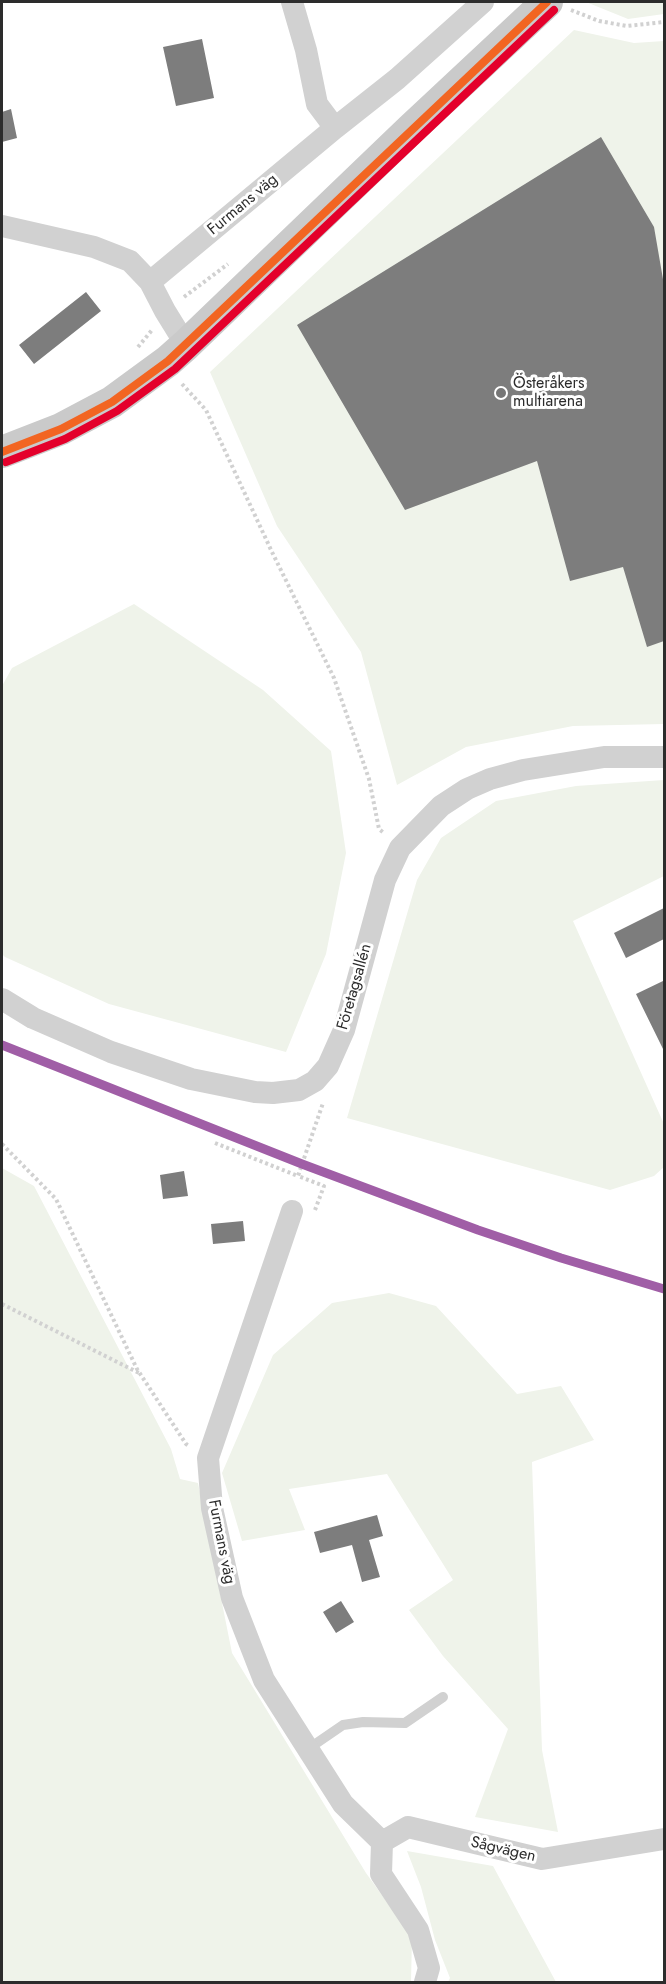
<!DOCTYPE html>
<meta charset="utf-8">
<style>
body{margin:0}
#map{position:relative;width:666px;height:1984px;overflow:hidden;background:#fff;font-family:Jost,sans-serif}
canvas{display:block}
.frame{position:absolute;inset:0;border:3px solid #2c2c2c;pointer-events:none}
</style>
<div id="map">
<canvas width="666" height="1984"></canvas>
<div class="frame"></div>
</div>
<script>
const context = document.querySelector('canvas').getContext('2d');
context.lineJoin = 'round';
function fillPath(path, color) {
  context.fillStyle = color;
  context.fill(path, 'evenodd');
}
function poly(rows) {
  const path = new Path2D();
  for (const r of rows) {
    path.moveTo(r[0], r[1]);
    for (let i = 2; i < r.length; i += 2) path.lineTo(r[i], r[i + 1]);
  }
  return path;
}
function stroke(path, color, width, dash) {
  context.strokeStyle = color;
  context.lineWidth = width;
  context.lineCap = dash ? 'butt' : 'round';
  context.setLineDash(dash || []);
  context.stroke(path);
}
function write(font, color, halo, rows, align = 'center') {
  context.font = font + ' Jost,sans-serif';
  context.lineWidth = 6;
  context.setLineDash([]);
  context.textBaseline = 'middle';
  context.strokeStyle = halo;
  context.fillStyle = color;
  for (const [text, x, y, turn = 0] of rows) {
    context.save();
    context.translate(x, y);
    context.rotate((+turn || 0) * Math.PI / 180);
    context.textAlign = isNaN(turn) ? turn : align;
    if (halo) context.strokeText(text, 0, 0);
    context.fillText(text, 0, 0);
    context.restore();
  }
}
const green = poly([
 [586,2,664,2,664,14,628,19],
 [574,30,634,43,664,41,664,724,573,726,466,747,397,785,361,652,277,526,210,372],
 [134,604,263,690,331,751,346,853,326,954,286,1052,109,1004,5,957,2,954,2,686,12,668],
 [664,780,664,876,573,921,664,1124,664,1167,654,1176,610,1190,347,1118,417,880,441,838,496,801,576,786],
 [2,1168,34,1186,171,1449,180,1479,198,1483,232,1653,366,1873,412,1937,411,1982,2,1982],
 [389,1293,436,1306,517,1394,561,1386,594,1440,532,1462,542,1750,558,1832,475,1817,508,1729,443,1656,409,1610,453,1580,387,1474,289,1489,305,1530,242,1541,222,1473,273,1355,332,1303],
 [407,1851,493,1866,556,1982,448,1982,450,1978,435,1940,421,1887]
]);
const building = poly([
 [202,39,214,98,176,106,163,47],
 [11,109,17,138,2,142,2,112],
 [601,137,654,227,664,285,664,641,647,647,623,567,570,581,537,461,405,510,297,325],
 [86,292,101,311,34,364,19,345],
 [664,908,664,939,626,958,614,933],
 [663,981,664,983,664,1051,636,994],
 [184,1171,188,1196,163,1199,160,1175],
 [243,1221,245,1241,213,1244,211,1224],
 [377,1515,383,1536,369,1540,380,1577,362,1582,352,1545,320,1553,314,1532],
 [341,1601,354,1622,336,1633,323,1612]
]);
const path = poly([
 [571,10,599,21,627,26,664,22],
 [184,297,228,264],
 [138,347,152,330],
 [182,384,206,410,272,552,334,678,369,779,379,829,384,833],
 [215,1143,298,1176],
 [2,1144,56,1199,137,1369,186,1444,189,1446],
 [315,1210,324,1186,298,1176,323,1103],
 [2,1304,139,1373]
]);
const lane = poly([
 [308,1749,343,1725,363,1722,405,1723,443,1697]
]);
const street = poly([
 [292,2,306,50,317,104,335,128],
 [2,226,94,247,130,261,150,282,165,311,186,345],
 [150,282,335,128,397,79,483,2],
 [2,999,33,1018,111,1052,191,1079,255,1092,273,1093,299,1090,315,1081,328,1066,344,1030,385,880,400,848,441,806,467,789,490,779,523,770,604,757,664,757],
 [292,1211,208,1458,212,1508,232,1598,264,1680,343,1804,382,1842],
 [382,1842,408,1827,542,1859,664,1839],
 [382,1842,381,1874,418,1930,429,1968,425,1982]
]);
const secondary = poly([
 [2,452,61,429,112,402,168,361,186,345,411,129,547,2]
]);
const bus1 = poly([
 [2,452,61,429,112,402,168,361,547,2]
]);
const bus2 = poly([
 [6,462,65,439,117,411,175,369,554,10]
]);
const rail1 = poly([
 [2,1045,302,1164,478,1230,561,1258,664,1289]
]);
const markers = [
 [501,393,6,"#767676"]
];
const streetNames = [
 ["Furmans väg",243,205,-40],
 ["Företagsallén",355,987,-74],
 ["Furmans väg",221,1542,79],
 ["Sågvägen",503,1850,13]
];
const poiNames = [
 ["Österåkers",513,384],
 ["multiarena",513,402]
];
fillPath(green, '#eff3ea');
fillPath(building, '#7d7d7d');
stroke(path, '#d1d1d1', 4, [3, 3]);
stroke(lane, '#d1d1d1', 10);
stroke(street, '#d1d1d1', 22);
stroke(secondary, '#cacaca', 32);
stroke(bus1, '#f26522', 8);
stroke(bus2, '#e4002b', 8);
stroke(rail1, '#a05ea6', 9);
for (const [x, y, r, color] of markers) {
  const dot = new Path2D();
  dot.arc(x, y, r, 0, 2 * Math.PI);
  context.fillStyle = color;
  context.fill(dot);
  stroke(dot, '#fff', 2);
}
write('16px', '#2c2c2c', '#fff', streetNames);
write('16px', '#2c2c2c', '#fff', poiNames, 'left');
</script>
